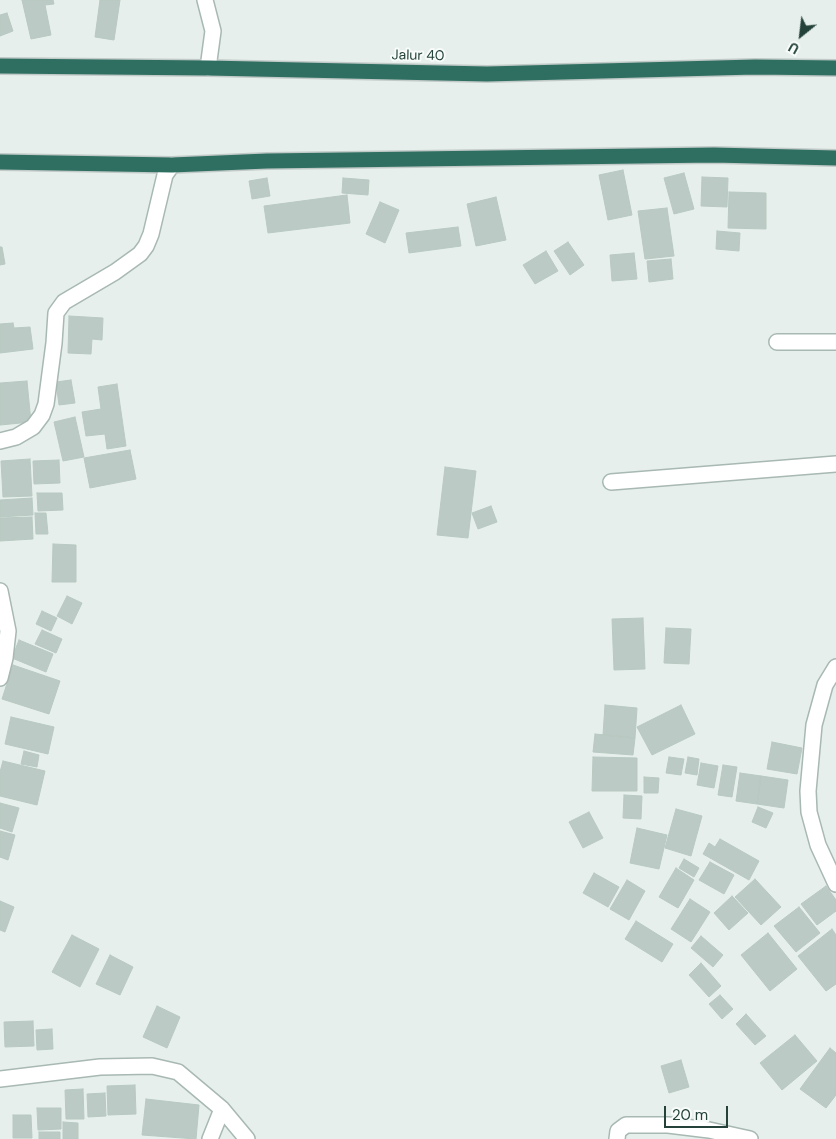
<!DOCTYPE html>
<style>
body{margin:0}
#map{position:relative;width:836px;height:1139px;overflow:hidden;background:#e6efeb;font-family:"DM Sans",sans-serif}
canvas{display:block}
.north{position:absolute;left:776px;top:10px;width:50px;height:50px;-webkit-text-stroke:4px #f7fbf9;paint-order:stroke;rotate:209deg;font-size:14px;font-weight:700;line-height:20px;text-align:center;color:#24423a}
.north::after{content:'';display:block;margin:auto;width:18px;height:22px;background:#24423a;clip-path:polygon(50% 0,100% 100%,50% 72%,0 100%)}
.scale{position:absolute;left:664px;top:1106px;width:64px;height:22px;box-sizing:border-box;border:2px solid #24423a;border-top:0;padding-left:6px;font-size:15px;line-height:18px;white-space:nowrap;color:#24423a;-webkit-text-stroke:4px #f7fbf9;paint-order:stroke}
</style>
<div id="map">
<canvas width="836" height="1139"></canvas>
<div class="north">U</div>
<div class="scale">20 m</div>
</div>
<script>
const context = document.querySelector('canvas').getContext('2d');
context.lineJoin = 'round';
function fillPath(path, color) {
  context.fillStyle = color;
  context.fill(path, 'evenodd');
}
function poly(rows) {
  const path = new Path2D();
  for (const r of rows) {
    path.moveTo(r[0], r[1]);
    for (let i = 2; i < r.length; i += 2) path.lineTo(r[i], r[i + 1]);
  }
  return path;
}
function stroke(path, color, width, dash) {
  context.strokeStyle = color;
  context.lineWidth = width;
  context.lineCap = dash ? 'butt' : 'round';
  context.setLineDash(dash || []);
  context.stroke(path);
}
function write(font, color, halo, rows, align = 'center') {
  context.font = font + ' "DM Sans",sans-serif';
  context.lineWidth = 4;
  context.setLineDash([]);
  context.textBaseline = 'middle';
  context.strokeStyle = halo;
  context.fillStyle = color;
  for (const [text, x, y, turn = 0] of rows) {
    context.save();
    context.translate(x, y);
    context.rotate((+turn || 0) * Math.PI / 180);
    context.textAlign = isNaN(turn) ? turn : align;
    if (halo) context.strokeText(text, 0, 0);
    context.fillText(text, 0, 0);
    context.restore();
  }
}
const building = poly([
 [22,0,53,0,54,4,45,5,51,35,31,39,22,0],
 [100,0,120,0,114,40,95,37,100,0],
 [7,13,13,31,0,36,0,15,7,13],
 [623,170,632,215,608,220,599,175,623,170],
 [684,173,694,209,674,214,664,178,684,173],
 [702,177,728,178,727,207,701,206,702,177],
 [267,178,270,196,252,199,249,181,267,178],
 [343,178,369,180,368,195,342,193,343,178],
 [729,192,766,193,766,229,728,228,729,192],
 [347,195,350,223,268,233,264,206,347,195],
 [496,197,506,240,476,246,467,204,496,197],
 [380,202,399,210,385,243,366,234,380,202],
 [667,208,674,256,645,259,638,211,667,208],
 [458,227,461,246,409,253,406,233,458,227],
 [717,231,740,233,739,251,716,249,717,231],
 [568,242,584,265,570,275,554,251,568,242],
 [0,247,2,247,5,264,0,265,0,247],
 [546,251,558,271,535,284,523,265,546,251],
 [634,253,637,279,612,281,610,255,634,253],
 [671,259,673,279,649,282,647,261,671,259],
 [69,316,103,318,102,340,92,339,91,354,68,353,69,316],
 [13,323,14,328,30,327,33,349,0,353,0,324,13,323],
 [71,380,75,403,59,405,56,382,71,380],
 [27,381,31,422,0,425,0,383,27,381],
 [117,384,126,446,107,449,105,434,86,436,82,412,101,409,98,387,117,384],
 [75,417,84,457,63,461,54,422,75,417],
 [130,450,136,479,90,488,84,458,130,450],
 [30,459,32,496,3,497,1,461,30,459],
 [59,460,60,483,34,484,33,461,59,460],
 [445,467,476,471,468,538,437,535,445,467],
 [37,493,62,493,63,510,38,511,37,493],
 [32,498,33,515,0,517,0,500,32,498],
 [491,506,497,522,478,529,472,513,491,506],
 [35,513,46,513,48,534,36,534,35,513],
 [32,517,33,539,0,541,0,518,32,517],
 [53,544,76,545,76,582,52,582,53,544],
 [67,596,82,603,72,624,57,616,67,596],
 [42,611,57,618,51,631,36,624,42,611],
 [643,618,645,669,614,670,612,619,643,618],
 [666,628,691,629,689,664,664,663,666,628],
 [42,630,62,639,56,653,35,644,42,630],
 [19,640,53,654,46,672,12,658,19,640],
 [13,665,60,681,49,714,2,699,13,665],
 [605,705,637,708,635,738,603,735,605,705],
 [681,705,695,734,652,755,637,727,681,705],
 [11,717,54,727,48,754,5,744,11,717],
 [595,734,635,738,633,755,593,752,595,734],
 [772,742,802,748,797,774,767,769,772,742],
 [24,751,39,755,37,767,21,764,24,751],
 [593,757,637,758,637,791,592,791,593,757],
 [669,757,684,759,681,775,666,773,669,757],
 [688,757,699,759,697,775,685,773,688,757],
 [3,761,45,771,37,805,0,796,0,772,3,761],
 [701,763,718,766,714,788,697,785,701,763],
 [723,765,737,767,732,797,718,795,723,765],
 [740,773,761,776,757,804,736,801,740,773],
 [761,776,788,780,784,808,757,804,761,776],
 [644,777,659,778,658,793,644,793,644,777],
 [624,795,642,796,641,819,623,818,624,795],
 [0,803,19,808,12,832,0,828,0,803],
 [758,807,773,813,766,828,752,822,758,807],
 [676,809,702,816,691,856,665,848,676,809],
 [589,812,603,838,583,848,569,822,589,812],
 [637,828,667,835,659,869,630,863,637,828],
 [0,831,15,835,8,860,0,857,0,831],
 [720,839,759,861,749,880,703,854,709,843,715,847,720,839],
 [684,859,699,868,694,877,679,868,684,859],
 [710,862,734,875,724,894,699,880,710,862],
 [676,868,694,880,678,908,659,897,676,868],
 [594,873,619,887,608,907,583,893,594,873],
 [755,879,781,907,761,925,735,897,755,879],
 [627,880,645,891,629,920,610,909,627,880],
 [826,886,836,900,836,911,817,925,801,904,826,886],
 [732,896,748,913,729,930,714,913,732,896],
 [690,899,710,912,691,942,671,929,690,899],
 [0,901,14,907,5,932,0,930,0,901],
 [799,907,820,933,796,952,774,926,799,907],
 [636,921,673,944,662,962,625,939,636,921],
 [832,929,836,935,836,984,826,991,798,956,832,929],
 [768,933,797,969,770,991,741,955,768,933],
 [72,935,99,949,80,987,52,972,72,935],
 [701,936,723,955,713,967,691,948,701,936],
 [110,955,133,967,120,995,96,984,110,955],
 [701,963,721,986,709,997,689,975,701,963],
 [720,995,733,1009,722,1019,709,1004,720,995],
 [157,1006,180,1017,167,1048,143,1037,157,1006],
 [746,1014,766,1036,755,1045,736,1024,746,1014],
 [33,1021,34,1046,5,1047,4,1022,33,1021],
 [52,1029,53,1049,37,1050,36,1030,52,1029],
 [795,1035,817,1061,782,1090,760,1063,795,1035],
 [830,1048,836,1053,836,1095,826,1108,800,1089,830,1048],
 [681,1060,689,1087,669,1093,661,1066,681,1060],
 [135,1085,136,1114,108,1115,107,1086,135,1085],
 [83,1089,84,1119,66,1119,65,1090,83,1089],
 [105,1093,106,1116,88,1117,87,1094,105,1093],
 [146,1099,199,1105,196,1139,142,1135,146,1099],
 [37,1108,61,1108,61,1129,38,1130,37,1108],
 [13,1115,31,1115,32,1138,13,1138,13,1115],
 [63,1122,78,1123,78,1139,63,1139,63,1122],
 [39,1132,60,1132,60,1139,39,1139,39,1132]
]);
const minor = poly([
 [205,0,213,31,208,68],
 [777,342,836,342],
 [0,441,16,437,33,427,42,415,46,404,54,343,56,313,64,302,115,272,140,254,146,246,151,234,165,175,172,165],
 [611,482,836,464],
 [0,591,8,631,5,658,0,678],
 [836,667,825,685,814,725,808,791,809,812,818,845,836,884],
 [0,1079,100,1067,152,1066,178,1072,222,1109,247,1139],
 [210,1139,222,1109],
 [617,1139,618,1131,626,1125,668,1125,709,1130,750,1139]
]);
const highway = poly([
 [0,66,208,68,487,74,755,67,836,68],
 [0,162,172,165,267,161,714,155,836,158]
]);
const streetNames = [
 ["Jalur 40",418,56,1]
];
fillPath(building, '#bbcac4');
stroke(building, '#b8c9c2', 1);
stroke(minor, '#a8b8b2', 18);
stroke(highway, '#c2cac8', 18);
stroke(minor, '#fff', 15);
stroke(highway, '#2f6f62', 15);
write('14px', '#24423a', '#f7fbf9', streetNames);
</script>
